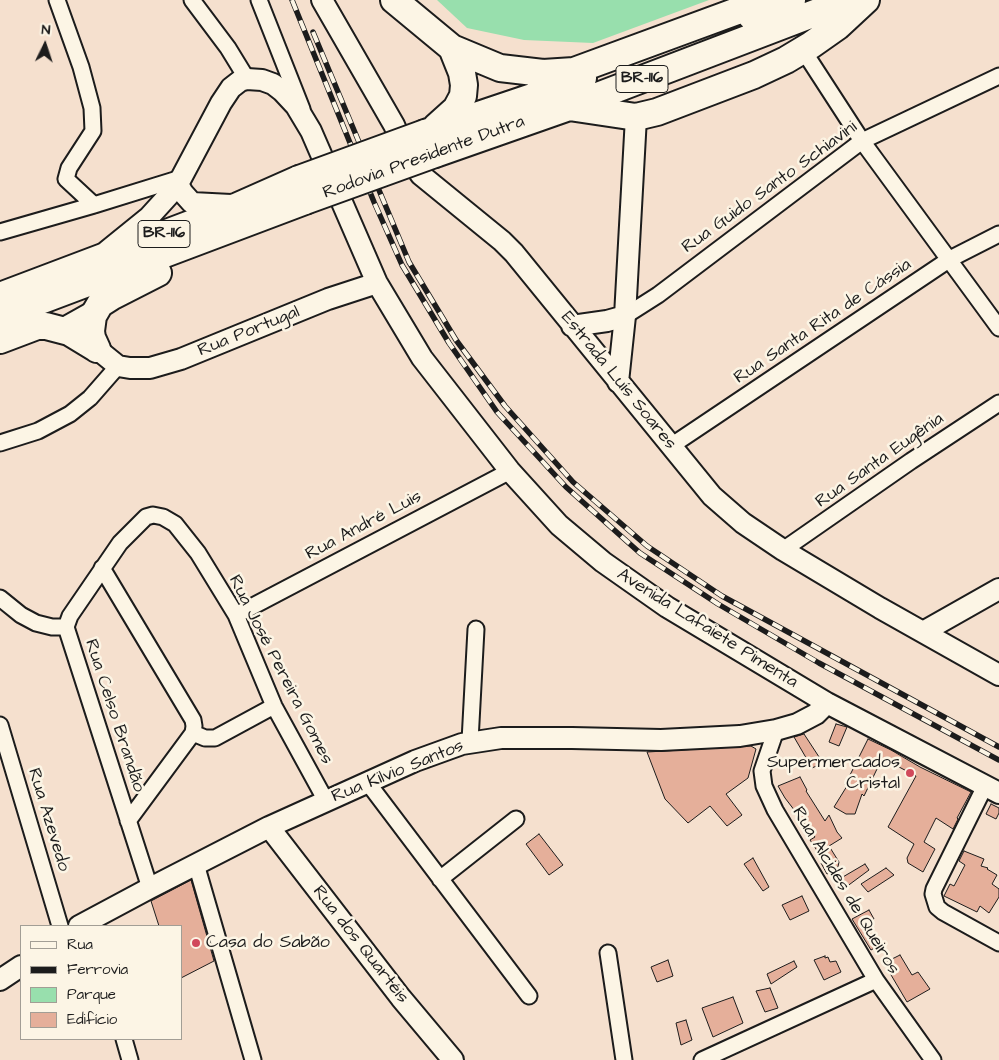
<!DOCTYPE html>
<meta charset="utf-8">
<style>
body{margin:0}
#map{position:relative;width:999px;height:1060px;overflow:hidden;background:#f5e0ce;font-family:"Architects Daughter",sans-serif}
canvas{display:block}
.legend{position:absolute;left:20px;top:925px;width:162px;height:115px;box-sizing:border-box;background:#fcf5e5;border:1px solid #a29e95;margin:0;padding:6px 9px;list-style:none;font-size:15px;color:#1c1c1c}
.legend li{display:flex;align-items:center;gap:10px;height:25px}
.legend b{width:25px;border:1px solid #a29e95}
.north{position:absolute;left:20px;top:20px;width:50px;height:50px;-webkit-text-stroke:4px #fcf5e5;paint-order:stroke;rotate:4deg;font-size:14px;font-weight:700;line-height:20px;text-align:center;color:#1c1c1c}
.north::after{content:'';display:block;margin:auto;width:18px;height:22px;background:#1c1c1c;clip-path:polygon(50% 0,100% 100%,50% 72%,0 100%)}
</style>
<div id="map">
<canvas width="999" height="1060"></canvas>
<ul class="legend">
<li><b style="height:6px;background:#fcf5e5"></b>Rua</li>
<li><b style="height:6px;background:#1c1c1c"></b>Ferrovia</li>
<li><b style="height:14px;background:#98dfad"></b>Parque</li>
<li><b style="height:14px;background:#e5af9a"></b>Edifício</li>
</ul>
<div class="north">N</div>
</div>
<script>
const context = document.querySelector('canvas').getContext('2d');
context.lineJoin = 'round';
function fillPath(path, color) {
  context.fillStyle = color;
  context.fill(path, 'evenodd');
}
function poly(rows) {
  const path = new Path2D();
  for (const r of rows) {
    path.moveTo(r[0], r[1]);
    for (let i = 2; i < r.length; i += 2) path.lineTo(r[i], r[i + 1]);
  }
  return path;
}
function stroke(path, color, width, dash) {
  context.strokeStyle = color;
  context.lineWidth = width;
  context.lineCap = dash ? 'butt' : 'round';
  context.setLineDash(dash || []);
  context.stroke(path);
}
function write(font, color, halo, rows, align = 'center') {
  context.font = font + ' "Architects Daughter",sans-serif';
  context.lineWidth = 5;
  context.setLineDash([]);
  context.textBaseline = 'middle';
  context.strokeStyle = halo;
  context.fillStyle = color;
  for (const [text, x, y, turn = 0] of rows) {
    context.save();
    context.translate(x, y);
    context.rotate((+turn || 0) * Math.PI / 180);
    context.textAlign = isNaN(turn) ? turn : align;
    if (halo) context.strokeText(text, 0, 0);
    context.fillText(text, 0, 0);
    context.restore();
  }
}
const green = poly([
 [437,0,709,0,593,43,524,40,467,28]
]);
const building = poly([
 [836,724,847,727,839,746,829,742,836,724],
 [804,734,823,763,812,768,794,737,804,734],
 [868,739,891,750,920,767,971,792,957,818,958,819,953,829,936,818,924,842,935,849,923,872,908,863,907,858,914,844,888,827,916,776,884,759,877,769,864,796,862,794,855,814,846,814,834,807,847,786,845,785,868,739],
 [751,746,756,749,748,778,726,794,742,815,727,826,710,806,688,823,665,799,647,752,751,746],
 [800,777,807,790,806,791,825,821,829,815,837,832,842,838,829,846,839,862,835,880,831,872,827,874,821,863,824,861,810,840,815,837,785,798,778,786,800,777],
 [991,804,999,808,999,813,996,819,986,814,991,804],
 [539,834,563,865,549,875,526,844,539,834],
 [964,851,984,859,981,866,988,868,987,869,997,875,992,884,999,889,999,897,989,913,980,906,977,912,944,896,950,884,954,886,965,865,959,861,964,851],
 [753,858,769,887,763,891,744,864,753,858],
 [865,864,869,870,842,890,836,881,865,864],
 [886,868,894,875,868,892,861,884,886,868],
 [191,880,214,961,181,978,181,926,159,926,151,901,191,880],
 [802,896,809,911,790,920,782,905,802,896],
 [869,910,874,919,868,923,880,945,871,950,852,919,869,910],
 [900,955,912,975,918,972,930,989,907,1002,884,963,900,955],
 [825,956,825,958,828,957,830,962,836,961,841,972,824,980,814,960,825,956],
 [668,960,673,976,657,982,651,967,668,960],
 [794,961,797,967,771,984,767,974,794,961],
 [770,988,778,1008,765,1012,756,991,770,988],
 [733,997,743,1023,713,1037,702,1008,733,997],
 [686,1020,692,1040,681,1045,676,1023,686,1020]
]);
const street = poly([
 [57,0,81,67,92,108,93,131,69,168,66,179,94,205],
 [192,0,228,48,247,79],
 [259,0,302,109],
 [803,50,862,141,999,328],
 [0,232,94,205,181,178],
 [625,316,658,295,862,141,999,76],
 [57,329,98,306],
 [0,443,38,431,70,414,90,398,118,366],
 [671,446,950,259,999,234],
 [783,550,911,461,999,403],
 [102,568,193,720,194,726,193,733,128,821],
 [0,598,21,615,36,623,52,627,66,627],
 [236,615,510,471],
 [66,627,70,616,120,543,146,517,153,515,163,517,175,524,198,553,236,615,274,706,326,801],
 [66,627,150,888],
 [0,725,60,926],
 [776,730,762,771,764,786,775,810,876,980,933,1060],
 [193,733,205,738,215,738,274,706],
 [470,741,476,629],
 [368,783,529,996],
 [985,786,934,889,933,894,937,907,943,912,999,943],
 [196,864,253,1060],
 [440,879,516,819],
 [608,953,624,1060],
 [124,1039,130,1060],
 [702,1060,876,980]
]);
const secondary = poly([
 [322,0,394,125,407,155,421,175,502,241,514,253,712,496,743,523,783,550,880,608,999,675],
 [178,184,183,193,192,203,231,205],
 [107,251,149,217,169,195,178,184,221,103,231,88,240,81,247,79,262,80,273,84,282,91,296,106,311,131,377,283,422,358,510,471,559,525,603,562,667,607,827,703,999,793],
 [572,326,607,321,625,316],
 [97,349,118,366,130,368,150,368,181,359,328,299,377,283],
 [618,382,625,316,636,117],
 [923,632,999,589],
 [269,827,401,998,453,1060],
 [79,926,150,888,269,827,415,761,462,744,501,738,572,738,661,740,740,736,776,730,797,724,816,714,827,703],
 [0,980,21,966]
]);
const highway = poly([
 [394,0,452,48,500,68,543,73,574,71,767,0],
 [751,16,792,0],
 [569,107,636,117,657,112,754,75,786,60,811,45,838,26,866,0],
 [436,127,456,109,463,96,464,85,462,73,452,48],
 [425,133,532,97,583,78],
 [435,154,569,107,849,0],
 [0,296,238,206,299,179],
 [0,316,305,201],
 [0,340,37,326,46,326,69,332,97,349],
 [97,349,92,338,91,331,93,316,100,304,111,297,158,273]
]);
const rail = poly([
 [292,0,374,202,402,265,449,343,497,412,566,487,640,553,718,604,819,663,999,760],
 [313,32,409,262,456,340,505,406,573,482,647,546,722,596,999,747]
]);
const highwayBridge = poly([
 [299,179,425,133],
 [305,201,435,154]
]);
const markers = [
 [910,773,5,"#d1495b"],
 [196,943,5,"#d1495b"]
];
const shields = [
 [642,79,52],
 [164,234,52]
];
const shieldNames = [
 ["BR-116",642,79],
 ["BR-116",164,234]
];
const streetNames = [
 ["Rodovia Presidente Dutra",424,158,-20],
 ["Rua Guido Santo Schiavini",770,188,-36],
 ["Rua Santa Rita de Cássia",823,322,-34],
 ["Rua Portugal",249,332,-22],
 ["Estrada Luís Soares",618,381,51],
 ["Rua Santa Eugênia",880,461,-35],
 ["Rua André Luis",364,526,-28],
 ["Avenida Lafaiete Pimenta",707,629,32],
 ["Rua José Pereira Gomes",280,670,63],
 ["Rua Celso Brandão",114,716,72],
 ["Rua Kilvio Santos",398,772,-22],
 ["Rua Azevedo",48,820,73],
 ["Rua Alcides de Queiros",845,891,59],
 ["Rua dos Quartéis",360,945,52]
];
const poiNames = [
 ["Supermercados",900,763],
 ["Cristal",900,784],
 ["Casa do Sabão",206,943,"left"]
];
fillPath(green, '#98dfad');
fillPath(building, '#e5af9a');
stroke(building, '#1c1c1c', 1);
stroke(street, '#1c1c1c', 19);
stroke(secondary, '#1c1c1c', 24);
stroke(highway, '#1c1c1c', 30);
stroke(street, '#fcf5e5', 15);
stroke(secondary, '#fcf5e5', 20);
stroke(highway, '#fcf5e5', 26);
stroke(rail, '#1c1c1c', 5.5);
stroke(rail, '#fcf5e5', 4, [11]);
stroke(highwayBridge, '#1c1c1c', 30, []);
stroke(highwayBridge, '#fcf5e5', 26);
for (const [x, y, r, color] of markers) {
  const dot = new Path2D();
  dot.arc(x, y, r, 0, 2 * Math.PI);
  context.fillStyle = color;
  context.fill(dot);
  stroke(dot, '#fcf5e5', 2);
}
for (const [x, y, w] of shields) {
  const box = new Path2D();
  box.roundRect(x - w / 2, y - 13.5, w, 27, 4);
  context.fillStyle = '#fcf5e5';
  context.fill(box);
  stroke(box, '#1c1c1c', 1);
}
write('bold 16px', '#1c1c1c', null, shieldNames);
write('18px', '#1c1c1c', '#fcf5e5', streetNames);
write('18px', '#1c1c1c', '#fcf5e5', poiNames, 'right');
</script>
